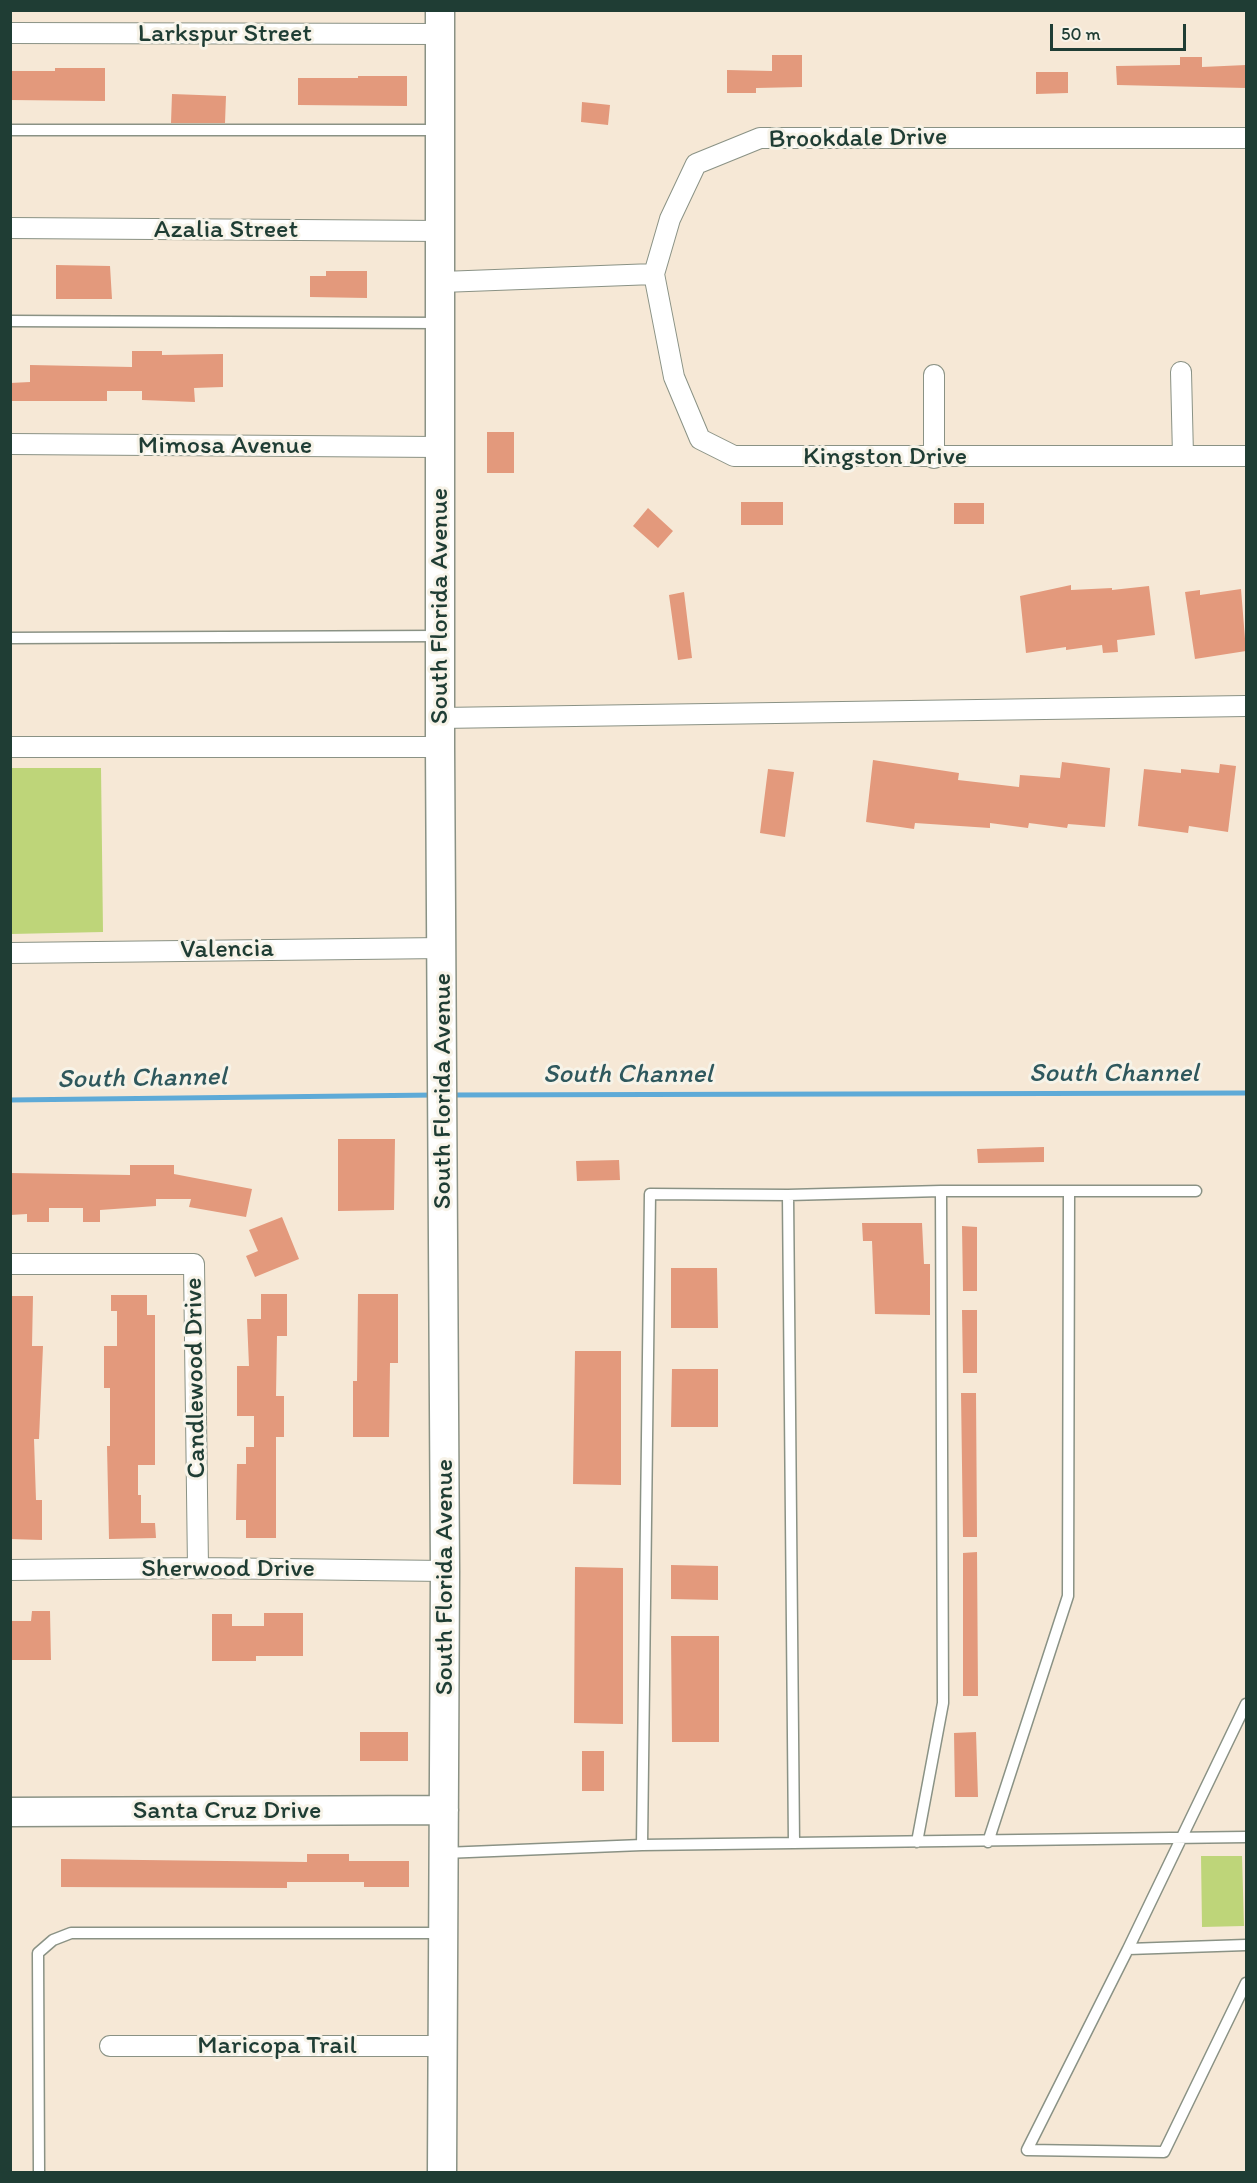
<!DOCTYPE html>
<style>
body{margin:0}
#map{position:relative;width:1257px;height:2183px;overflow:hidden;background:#f6e8d6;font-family:Itim,sans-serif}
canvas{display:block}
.frame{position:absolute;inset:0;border:12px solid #1f3d34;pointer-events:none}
.scale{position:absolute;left:1050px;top:24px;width:136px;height:27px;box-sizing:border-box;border:3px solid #1f3d34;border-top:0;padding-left:8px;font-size:18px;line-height:21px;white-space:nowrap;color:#1f3d34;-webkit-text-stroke:4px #f7f3e8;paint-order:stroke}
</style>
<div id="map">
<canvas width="1257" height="2183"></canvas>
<div class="frame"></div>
<div class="scale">50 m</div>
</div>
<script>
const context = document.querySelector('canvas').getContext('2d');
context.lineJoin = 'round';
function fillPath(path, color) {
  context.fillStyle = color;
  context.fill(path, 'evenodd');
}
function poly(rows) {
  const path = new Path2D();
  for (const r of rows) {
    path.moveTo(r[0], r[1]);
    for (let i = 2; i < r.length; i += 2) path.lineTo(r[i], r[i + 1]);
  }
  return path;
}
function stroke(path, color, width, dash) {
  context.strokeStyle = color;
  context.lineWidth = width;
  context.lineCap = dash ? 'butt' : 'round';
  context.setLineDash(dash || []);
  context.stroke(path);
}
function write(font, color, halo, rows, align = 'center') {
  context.font = font + ' Itim,sans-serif';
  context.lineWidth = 6;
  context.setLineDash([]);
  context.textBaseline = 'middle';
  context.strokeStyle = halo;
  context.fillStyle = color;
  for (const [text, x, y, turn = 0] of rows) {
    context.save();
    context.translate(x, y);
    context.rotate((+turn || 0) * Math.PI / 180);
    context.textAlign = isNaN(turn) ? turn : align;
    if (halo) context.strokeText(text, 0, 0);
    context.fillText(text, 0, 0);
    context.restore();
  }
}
const green = poly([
 [10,768,101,768,103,932,11,934],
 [1201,1856,1242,1856,1244,1926,1202,1927]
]);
const stream = poly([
 [450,1095,1246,1093],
 [10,1100,435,1095]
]);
const building = poly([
 [772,55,802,55,802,87,756,88,756,93,727,93,727,70,772,71],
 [1180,57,1202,57,1202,67,1246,65,1246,88,1117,85,1116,66,1180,65],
 [55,68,105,68,105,101,10,100,10,71,55,71],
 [1036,72,1068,72,1068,93,1036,94],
 [358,76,407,76,407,106,298,105,298,78,358,78],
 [172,94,226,96,225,123,171,123],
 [582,102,610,105,608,125,581,122],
 [56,265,110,266,112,299,56,299],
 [326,271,367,271,367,298,310,297,310,276,326,276],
 [132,351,162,351,162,355,223,354,223,387,194,388,195,402,142,400,142,391,107,391,107,401,10,401,10,383,30,382,30,365,132,367],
 [487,432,514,432,514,473,487,473],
 [741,502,783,502,783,525,741,525],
 [954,503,984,503,984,524,954,524],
 [648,508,673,531,658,548,633,526],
 [1071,585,1071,590,1112,588,1112,590,1149,586,1155,635,1117,640,1118,652,1103,653,1102,645,1066,650,1066,647,1026,653,1020,596],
 [1241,589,1246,651,1195,659,1185,592,1200,590,1200,595],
 [684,592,692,658,678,660,669,595],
 [873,760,959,773,958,780,1019,787,1020,775,1060,778,1062,762,1110,768,1105,827,1068,824,1067,828,1029,823,1028,828,990,823,990,828,915,823,914,829,866,822],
 [1220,764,1236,766,1228,832,1189,826,1188,833,1138,826,1144,769,1181,773,1181,769,1219,773],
 [768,769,794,772,785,837,760,833],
 [338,1139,395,1139,394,1210,338,1211],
 [1044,1147,1044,1162,978,1163,977,1149],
 [619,1160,620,1180,577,1181,576,1161],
 [130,1165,174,1165,174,1174,252,1189,246,1217,189,1207,191,1199,156,1199,156,1206,100,1210,100,1222,83,1222,83,1208,49,1208,49,1222,27,1222,27,1214,10,1215,10,1173,130,1175],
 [282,1217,299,1259,255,1277,246,1256,258,1251,249,1230],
 [862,1223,922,1223,924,1264,930,1264,930,1315,875,1314,872,1241,863,1241],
 [962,1226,977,1227,977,1291,963,1291],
 [671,1268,717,1268,718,1328,671,1328],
 [261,1294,287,1294,287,1336,277,1336,276,1396,284,1396,284,1437,276,1437,276,1538,246,1538,246,1520,236,1520,237,1464,246,1464,246,1447,254,1447,254,1416,237,1416,237,1366,249,1366,247,1319,261,1319],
 [358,1294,398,1294,398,1363,390,1363,389,1437,353,1437,353,1381,357,1381],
 [111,1295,147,1295,147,1315,155,1315,155,1465,138,1465,138,1495,141,1495,141,1523,155,1523,156,1538,109,1539,107,1446,110,1446,110,1388,104,1388,104,1346,117,1346,117,1311,111,1311],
 [10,1296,33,1296,32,1346,43,1346,39,1439,34,1439,36,1500,42,1500,42,1540,10,1539],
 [962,1310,977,1310,977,1373,963,1373],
 [575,1351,621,1351,621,1485,573,1484],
 [672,1369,718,1369,718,1427,671,1427],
 [961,1393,976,1393,977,1537,963,1537],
 [977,1552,978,1696,963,1696,963,1553],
 [671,1565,718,1566,718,1600,671,1599],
 [575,1567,623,1568,623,1724,574,1723],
 [32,1611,50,1611,51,1660,10,1660,10,1621,31,1621],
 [264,1613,303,1613,303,1656,256,1656,256,1661,212,1661,212,1614,232,1614,232,1626,264,1626],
 [671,1636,719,1636,719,1742,672,1742],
 [360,1732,408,1732,408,1761,360,1761],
 [976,1732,978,1797,955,1797,954,1733],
 [582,1751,604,1751,604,1791,582,1791],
 [307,1854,349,1854,349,1861,409,1861,409,1887,364,1887,364,1882,287,1882,287,1888,61,1887,61,1859,307,1862]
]);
const lane = poly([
 [10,130,438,130],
 [10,321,438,323],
 [10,638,439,636],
 [917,1842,943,1703,941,1191],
 [988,1842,1068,1596,1069,1191],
 [794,1843,788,1195,941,1191,1196,1191],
 [642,1845,650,1194,788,1195],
 [444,1853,642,1845,1246,1837],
 [1246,1945,1128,1949,1027,2150,1164,2152,1246,1983],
 [1128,1949,1246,1704],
 [39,2172,38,1953,53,1940,71,1933,442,1933]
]);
const street = poly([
 [10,33,440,34],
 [10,228,442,231],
 [654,274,674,377,700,439,734,456,1246,456],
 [442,282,654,274,670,219,696,164,760,138,1246,138],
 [1181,372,1183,456],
 [934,375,934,458],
 [10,444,440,447],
 [440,718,1246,706],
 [10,747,440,747],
 [10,953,443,948],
 [10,1264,194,1264,198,1568],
 [10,1570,198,1568,445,1571],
 [110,2046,444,2046]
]);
const secondary = poly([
 [440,10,440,747,445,1571,442,2172],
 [10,1812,444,1810]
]);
const streetNames = [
 ["Larkspur Street",225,34],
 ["Brookdale Drive",858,139,-1],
 ["Azalia Street",226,230],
 ["Mimosa Avenue",225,446],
 ["Kingston Drive",885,457],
 ["South Florida Avenue",440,606,-90],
 ["Valencia",227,950,-1],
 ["South Florida Avenue",443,1091,-90],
 ["Candlewood Drive",196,1378,-91],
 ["Sherwood Drive",228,1569],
 ["South Florida Avenue",445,1577,-90],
 ["Santa Cruz Drive",227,1811],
 ["Maricopa Trail",277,2046]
];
const waterNames = [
 ["South Channel",1114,1074],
 ["South Channel",628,1075],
 ["South Channel",142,1079,-1]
];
fillPath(green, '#bed579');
stroke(stream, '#5eaad7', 5);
fillPath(building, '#e3997c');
stroke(lane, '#8a9285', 13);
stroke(street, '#8a9285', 22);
stroke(secondary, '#8a9285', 31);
stroke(lane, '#fff', 10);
stroke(street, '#fff', 20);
stroke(secondary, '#fff', 28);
write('26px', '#1f3d34', '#f7f3e8', streetNames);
write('italic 27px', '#2f585d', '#f7f3e8', waterNames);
</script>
